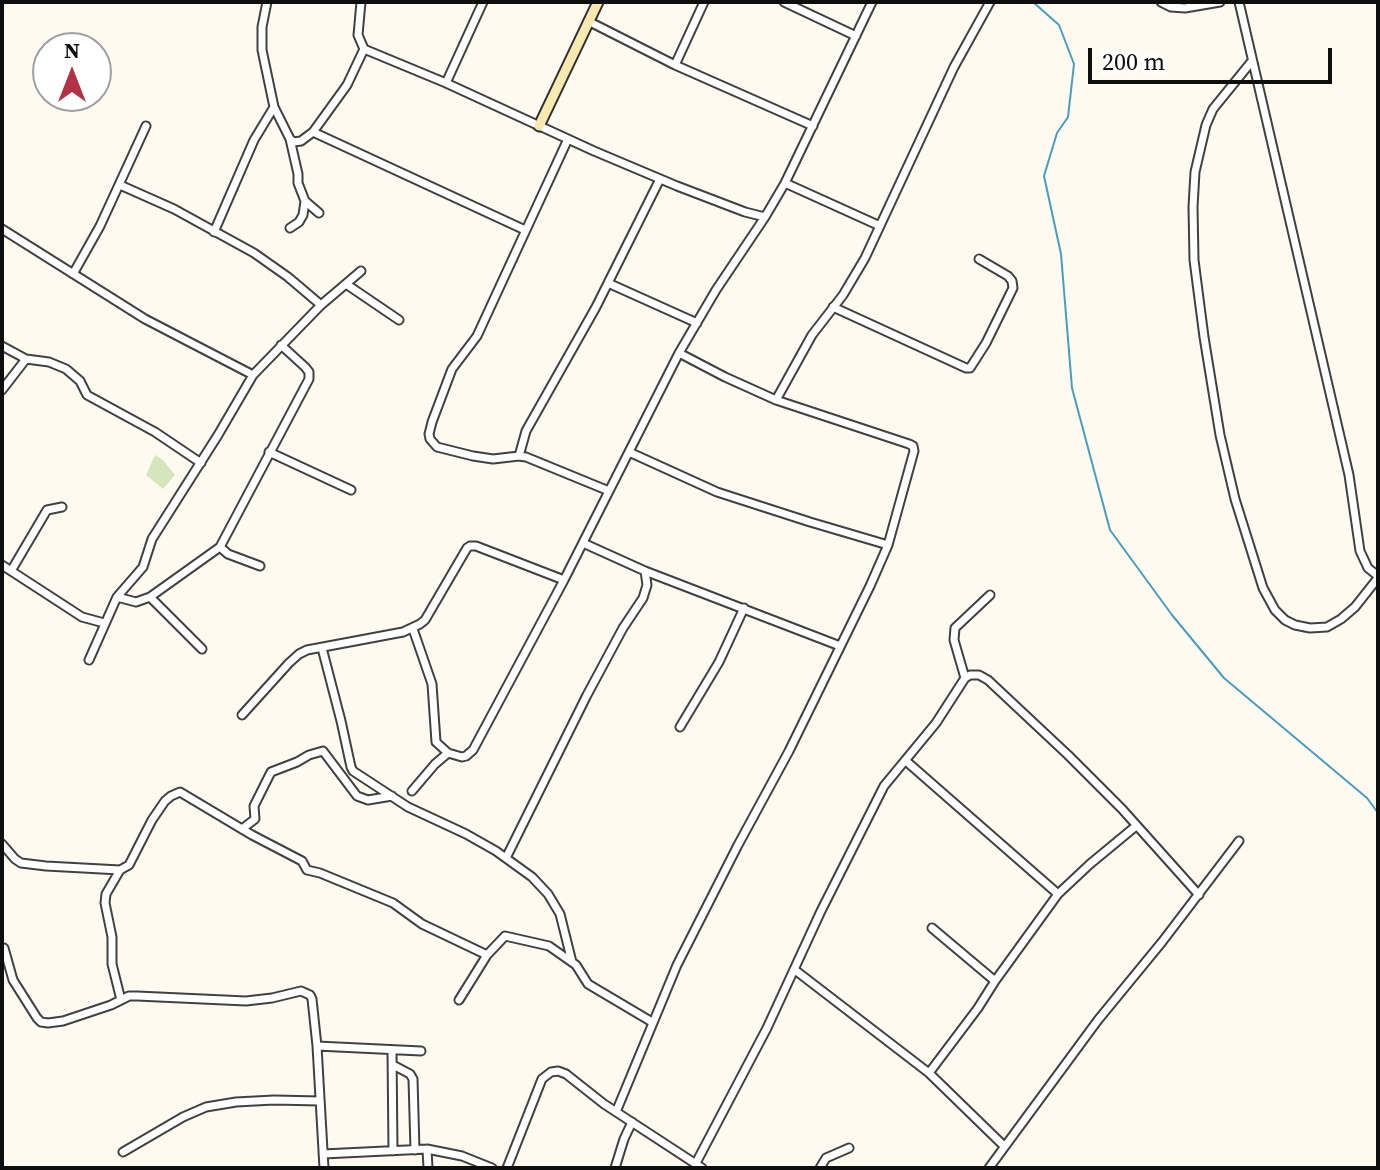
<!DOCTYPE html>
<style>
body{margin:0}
#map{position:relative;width:1380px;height:1170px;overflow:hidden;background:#fefaf0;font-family:"Source Serif 4",serif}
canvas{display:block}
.frame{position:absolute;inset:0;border:4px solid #0e0e0e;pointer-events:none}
.north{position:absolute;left:32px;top:32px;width:80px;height:80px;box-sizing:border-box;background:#fff;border:2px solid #9f9f9f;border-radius:50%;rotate:0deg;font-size:22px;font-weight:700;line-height:32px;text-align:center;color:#0e0e0e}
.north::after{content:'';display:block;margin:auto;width:28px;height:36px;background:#b33145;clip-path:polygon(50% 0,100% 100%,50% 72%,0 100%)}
.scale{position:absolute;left:1088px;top:48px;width:244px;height:36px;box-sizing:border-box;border:4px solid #0e0e0e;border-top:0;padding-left:10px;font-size:24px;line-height:28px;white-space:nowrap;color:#0e0e0e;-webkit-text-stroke:6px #fff;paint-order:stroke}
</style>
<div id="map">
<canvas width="1380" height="1170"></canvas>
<div class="frame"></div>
<div class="north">N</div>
<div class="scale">200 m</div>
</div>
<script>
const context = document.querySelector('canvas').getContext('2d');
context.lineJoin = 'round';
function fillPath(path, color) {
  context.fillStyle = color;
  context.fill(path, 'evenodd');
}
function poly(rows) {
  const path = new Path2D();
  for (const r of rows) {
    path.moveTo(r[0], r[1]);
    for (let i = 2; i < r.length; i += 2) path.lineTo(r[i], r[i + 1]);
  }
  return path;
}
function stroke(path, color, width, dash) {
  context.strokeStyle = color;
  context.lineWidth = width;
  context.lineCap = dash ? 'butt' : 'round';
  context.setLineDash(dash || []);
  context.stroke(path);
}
const green = poly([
 [155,455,163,460,175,475,163,489,146,475]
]);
const stream = poly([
 [1033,2,1059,25,1074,64,1068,117,1057,133,1044,176,1061,254,1072,388,1110,530,1172,615,1224,678,1367,798,1378,813]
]);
const street = poly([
 [361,2,358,35,364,49,446,83,594,151,677,186,745,212,765,217],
 [784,2,856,36],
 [1161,2,1171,7,1185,8,1220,2],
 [1239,2,1349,475,1360,551,1368,568,1378,576],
 [588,21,675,65,813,126],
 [1252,61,1213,109,1206,125,1195,172,1193,207,1194,260,1204,337,1220,435,1235,499,1263,588,1275,610,1285,620,1295,625,1310,628,1327,627,1341,619,1355,607,1378,578],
 [675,65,704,2],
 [446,83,483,2],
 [274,107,290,139,294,142,301,141,313,132,347,85,364,49],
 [313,132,525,230],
 [290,139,298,174,298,183,305,201,303,215,299,222,290,228],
 [568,139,477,336,452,369,432,422,429,434,430,439,437,447,473,456,493,459,519,456,526,457,609,491],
 [785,183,880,226],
 [120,185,174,209,254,253,288,277,321,305],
 [305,201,319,213],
 [2,229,145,319,253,375],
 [214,232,254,140,274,107,262,50,262,27,267,2],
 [73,274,100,226,146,126],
 [608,283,697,323],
 [346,284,399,320],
 [833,307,966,368,970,368,986,343,1013,288,1012,281,1008,276,979,259],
 [2,346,26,359,49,362,66,369,80,381,87,395,155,432,201,463],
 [2,390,26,359],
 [776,400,812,335,843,295,865,258,954,67,990,2],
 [269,452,351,490],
 [629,452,717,492,810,522,888,545],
 [519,456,526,431,596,307,660,179],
 [583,543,645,571,840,646],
 [220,547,228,554,260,566],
 [2,565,82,617,104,623],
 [11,571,47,510,62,507],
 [117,597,136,602,150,597,220,547,309,379,309,372,305,367,281,345],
 [150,597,202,649],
 [413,629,432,684,436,742,448,753,462,757,466,756,473,750,564,580,679,353,716,290,765,217,785,183,872,2],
 [322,648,341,721,351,767,353,771,408,807,466,834,496,851,532,877,548,894,560,914,572,962],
 [89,660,117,597,143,567,152,539,218,435,253,375,321,305,361,271],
 [965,678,954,640,955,628,990,595],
 [242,715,289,663,299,654,307,650,403,632,420,624,425,620,467,548,470,546,476,546,564,580],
 [680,727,719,662,744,608],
 [906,761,1058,894],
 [412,791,435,764,448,753],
 [242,829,255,819,254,806,271,772,297,762,309,755,323,751,357,796,368,800,392,796],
 [2,844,15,859,21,863,46,866,120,870],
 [506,858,587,695,623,628,643,598,647,585,645,571],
 [932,928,995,981],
 [4,948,13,980,37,1018,41,1022,48,1023,63,1021,111,1005,129,996,137,996,246,1001,272,998,301,991,310,995,312,999,317,1046,324,1168],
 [795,970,929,1073,1004,1146],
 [121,1000,112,964,112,937,105,903,106,894,120,870,129,865,152,820,165,801,171,796,180,792,252,835,302,861,307,870,320,873,393,903,422,924,487,955],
 [459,1000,487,955,505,936,549,946,576,965,588,984,652,1022],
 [317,1046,421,1051],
 [392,1051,393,1151],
 [393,1065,410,1074,413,1079,415,1150],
 [929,1073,978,1008,995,981,1058,894,1090,864,1136,826],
 [616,1112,677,965,738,845,789,751,870,586,888,545,914,451,913,446,909,444,776,400,725,377,679,353],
 [427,1149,428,1168],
 [123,1152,183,1117,206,1107,236,1102,274,1100,320,1101],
 [323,1154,427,1149,462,1156,492,1168],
 [696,1163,767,1028,821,911,884,786,936,723,965,678,970,675,979,675,988,680,1068,755,1122,809,1199,895],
 [507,1168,542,1079,551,1072,558,1071,566,1074,604,1104,702,1168],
 [615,1168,624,1139,632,1122],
 [820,1168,826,1158,849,1148],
 [989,1168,1098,1020,1162,942,1239,841]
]);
const secondary = poly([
 [539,126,598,2]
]);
fillPath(green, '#d6e6bc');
stroke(stream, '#469ec2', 2);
stroke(street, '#414141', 11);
stroke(secondary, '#303030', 13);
stroke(street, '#fff', 7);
stroke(secondary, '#f8e9b1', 9);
</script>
